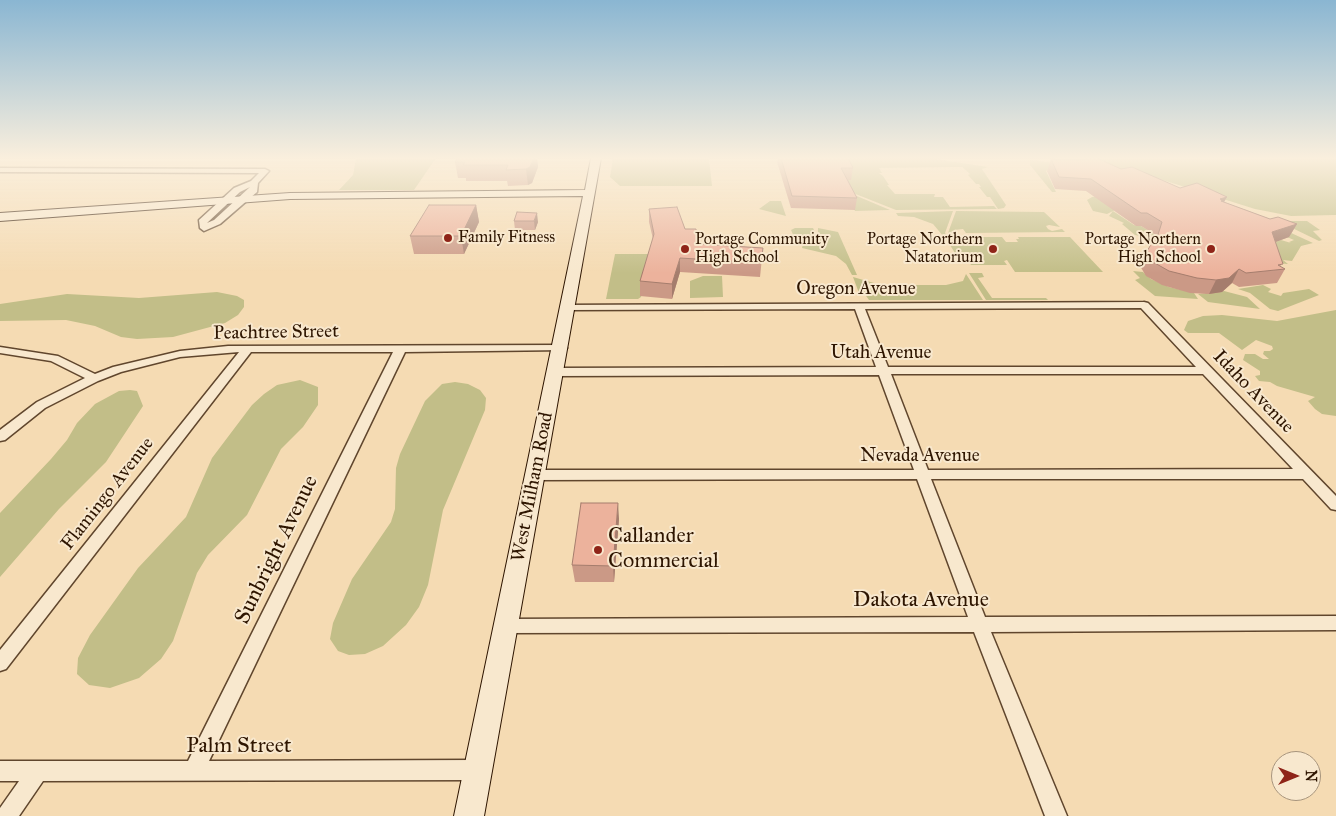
<!DOCTYPE html>
<style>
body{margin:0}
#map{position:relative;width:1336px;height:816px;overflow:hidden;background:#f5dbb3;font-family:"IM FELL Great Primer",serif}
canvas{display:block}
.north{position:absolute;left:1271px;top:751px;width:50px;height:50px;box-sizing:border-box;background:#f8e8ce;border:1px solid #a7947c;border-radius:50%;rotate:90deg;font-size:14px;font-weight:700;line-height:20px;text-align:center;color:#2e1500}
.north::after{content:'';display:block;margin:auto;width:18px;height:22px;background:#8f2418;clip-path:polygon(50% 0,100% 100%,50% 72%,0 100%)}
</style>
<div id="map">
<canvas width="1336" height="816"></canvas>
<div class="north">N</div>
</div>
<script>
const context = document.querySelector('canvas').getContext('2d');
context.lineJoin = 'round';
function fillPath(path, color) {
  context.fillStyle = color;
  context.fill(path, 'evenodd');
}
function poly(rows) {
  const path = new Path2D();
  for (const r of rows) {
    path.moveTo(r[0], r[1]);
    for (let i = 2; i < r.length; i += 2) path.lineTo(r[i], r[i + 1]);
  }
  return path;
}
function stroke(path, color, width, dash) {
  context.strokeStyle = color;
  context.lineWidth = width;
  context.lineCap = dash ? 'butt' : 'round';
  context.setLineDash(dash || []);
  context.stroke(path);
}
function write(font, color, halo, rows, align = 'center') {
  context.font = font + ' "IM FELL Great Primer",serif';
  context.lineWidth = 4;
  context.setLineDash([]);
  context.textBaseline = 'middle';
  context.strokeStyle = halo;
  context.fillStyle = color;
  for (const [text, x, y, turn = 0] of rows) {
    context.save();
    context.translate(x, y);
    context.rotate((+turn || 0) * Math.PI / 180);
    context.textAlign = isNaN(turn) ? turn : align;
    if (halo) context.strokeText(text, 0, 0);
    context.fillText(text, 0, 0);
    context.restore();
  }
}
const green = poly([
 [356,158,436,158,414,190,339,190,353,175],
 [613,158,709,158,712,186,620,186,610,177],
 [834,158,936,159,988,167,982,169,1006,205,1004,208,998,209,990,197,987,197,979,187,981,187,979,184,976,184,968,175,970,174,962,167,879,168,882,173,879,173,883,176,889,185,887,185,895,194,935,194,934,197,943,197,950,207,994,206,997,209,896,210,848,191,840,180,851,180],
 [1051,158,1336,158,1336,215,1291,216,1255,209,1153,177],
 [1030,160,1058,163,1046,171,1056,192,1052,192,1030,165],
 [845,191,890,210,855,211],
 [1103,196,1115,210,1107,214,1093,211,1087,200,1092,197],
 [770,201,781,201,786,216,759,209],
 [953,211,945,233,952,243,949,243,933,224,914,217,898,216,896,213],
 [956,211,1044,212,1060,227,1049,225,1046,226,1048,229,1052,231,1062,229,1065,232,966,233,963,229,954,230,956,234,950,234,959,237,1002,237,1006,242,1018,242,1016,239,1019,239,1018,237,1070,237,1103,272,1015,272,1007,260,1004,261,1007,265,971,265,966,257,968,262,961,263,950,245,956,245,948,233],
 [1113,211,1134,225,1141,226,1168,242,1135,235,1122,224,1124,223,1109,216],
 [1286,221,1307,221,1320,230,1313,231,1322,240,1319,241,1286,225],
 [1276,226,1313,243,1301,246,1292,261,1283,260,1288,264,1276,263,1261,247,1281,240,1291,243,1289,242,1294,240,1270,230],
 [795,228,813,228,815,232,798,246,791,230],
 [818,228,838,232,857,275,852,275,846,264,836,256,802,248,803,244,818,234],
 [615,254,654,254,641,297,638,299,606,299],
 [1133,271,1143,272,1151,279,1169,287,1194,293,1198,299,1155,296,1135,280,1140,278],
 [969,273,982,273,984,277,978,278,992,298,1046,298,1048,300,986,300],
 [966,274,983,300,869,300,864,293,859,293,853,277,881,285,946,285,963,281],
 [703,276,722,276,723,297,690,298,690,281],
 [1263,285,1271,289,1268,292,1281,296,1283,293,1309,289,1319,295,1278,311,1270,309,1250,293,1238,289],
 [1224,291,1247,297,1260,309,1208,302,1198,294],
 [217,292,237,296,244,300,244,307,238,315,225,323,173,337,137,339,121,337,95,326,66,320,0,321,0,304,67,294,139,298],
 [1336,310,1336,416,1322,414,1315,409,1308,401,1315,397,1277,386,1270,382,1259,381,1255,376,1260,375,1260,371,1243,360,1245,354,1255,354,1263,359,1269,359,1263,354,1264,351,1270,351,1273,349,1272,346,1256,340,1242,350,1219,333,1188,333,1184,330,1188,321,1203,316,1222,315,1277,321],
 [300,380,318,387,318,405,303,427,281,449,247,515,208,555,197,573,173,641,161,659,139,678,110,688,89,685,77,674,78,658,90,635,138,568,186,517,212,458,252,405,264,394,277,385],
 [455,382,468,384,480,390,486,398,485,410,443,510,428,585,419,607,406,625,383,646,365,654,349,655,338,651,330,639,333,623,352,579,391,522,395,509,396,468,400,454,425,401,442,384],
 [130,390,137,391,143,406,106,462,59,509,0,577,0,513,51,459,67,440,77,423,95,404,119,391]
]);
const street = poly([
 [0,168,265,169,269,171,258,183,257,192,220,224,204,231,200,228,199,220,234,188,251,181,259,173,0,172,0,168],
 [250,187,214,220,207,223,240,192,250,187],
 [1144,302,1148,303,1336,496,1336,510,1331,509,1303,479,931,479,985,617,1336,616,1336,630,991,632,1067,816,1045,816,974,632,507,633,501,631,498,626,501,621,507,619,968,617,917,479,535,480,530,478,528,475,530,472,535,470,914,470,879,375,556,376,550,372,556,368,876,367,855,309,568,310,564,309,564,305,1144,302],
 [1141,308,1196,367,888,367,865,309,1141,308],
 [891,374,1203,374,1293,469,928,470,891,374],
 [561,345,567,348,565,350,405,352,209,761,477,760,484,763,487,770,484,777,477,780,43,781,19,816,0,816,0,808,19,781,0,781,0,761,188,761,393,352,251,352,6,669,0,671,0,650,239,352,180,357,121,372,98,381,45,408,5,440,0,441,0,430,37,402,85,378,51,361,0,353,0,347,58,356,95,374,113,367,180,351,228,346,561,345]
]);
const secondary = poly([
 [591,158,601,158,484,816,454,816,583,196,290,199,0,221,0,213,290,193,585,190,591,158]
]);
const wall = poly([
 [457,158,537,158,538,167,532,183,528,185,508,186,507,181,466,181,466,178,458,178,455,162],
 [778,158,848,158,853,168,851,180,848,180,857,198,855,210,791,208,777,162],
 [1051,159,1121,169,1224,202,1270,219,1297,224,1289,237,1275,242,1281,267,1285,269,1277,283,1239,287,1232,283,1222,292,1209,294,1190,293,1162,285,1146,276,1140,266,1146,253,1154,241,1156,235,1141,226,1136,226,1086,191,1055,189,1047,171],
 [476,205,479,222,464,254,414,254,410,236],
 [649,209,685,229,697,238,700,244,763,248,760,277,680,272,672,299,640,296,640,281,653,239,649,222],
 [517,212,538,222,535,230,515,230,514,221],
 [619,519,614,582,575,582,572,565]
]);
const shadedWall = poly([
 [534,158,537,158,538,167,532,183,528,185,526,169],
 [1227,197,1220,209,1220,199],
 [476,205,479,222,464,254,461,236],
 [537,213,538,222,535,230,534,221],
 [1297,224,1289,237,1265,246,1272,232],
 [680,258,680,272,672,299,672,284],
 [1239,269,1232,283,1222,292,1209,294,1216,280],
 [618,503,619,519,614,582,613,566]
]);
const building = poly([
 [457,158,534,158,530,167,526,169,506,170,508,165,463,165,465,162,455,162,457,158],
 [781,158,848,158,853,168,841,168,857,198,792,196,781,158],
 [1093,158,1097,158,1121,169,1132,167,1180,188,1197,183,1227,197,1220,199,1223,200,1221,201,1270,219,1278,217,1297,224,1272,232,1283,264,1278,265,1285,269,1246,273,1239,269,1229,278,1216,280,1197,278,1169,271,1153,262,1146,253,1153,241,1156,241,1162,222,1147,213,1141,213,1091,179,1059,177,1051,159,1080,160,1093,158],
 [429,205,476,205,461,236,410,236,429,205],
 [677,207,685,229,696,229,697,238,700,238,699,244,763,248,761,263,680,258,672,284,640,281,654,234,649,209,677,207],
 [517,212,537,213,534,221,514,221,517,212],
 [581,503,618,503,613,566,572,565,581,503]
]);
const markers = [
 [448,238,5,"#8f2418"],
 [685,249,5,"#8f2418"],
 [993,249,5,"#8f2418"],
 [1211,249,5,"#8f2418"],
 [598,550,5,"#8f2418"]
];
const farPoinames = [
 ["Family Fitness",458,238],
 ["Portage Community",695,240],
 ["High School",695,258],
 ["Portage Northern",983,240,"right"],
 ["Natatorium",983,258,"right"],
 ["Portage Northern",1201,240,"right"],
 ["High School",1201,258,"right"]
];
const streetNames = [
 ["Oregon Avenue",856,289],
 ["Peachtree Street",276,333,-1],
 ["Utah Avenue",881,353],
 ["Idaho Avenue",1253,392,46],
 ["Nevada Avenue",920,456],
 ["West Milham Road",533,487,-79],
 ["Flamingo Avenue",108,494,-52]
];
const nearPoinames = [
 ["Callander",608,537],
 ["Commercial",608,562]
];
const nearStreetnames = [
 ["Sunbright Avenue",277,550,-64],
 ["Dakota Avenue",921,601],
 ["Palm Street",239,747]
];
fillPath(green, '#c2be88');
stroke(street, '#60462d', 3);
stroke(secondary, '#2e1500', 2);
fillPath(street, '#f8e8ce');
fillPath(secondary, '#f8e8ce');
fillPath(wall, '#cb9986');
fillPath(shadedWall, '#a57d6d');
fillPath(building, '#ecb29c');
stroke(building, '#a57d6d', 1);
const sky = context.createLinearGradient(0, 0, 0, 273);
sky.addColorStop(0, '#8ab6d2');
sky.addColorStop(0.58, '#faefdd');
sky.addColorStop(1, '#faefdd00');
context.fillStyle = sky;
context.fillRect(0, 0, 1336, 273);
for (const [x, y, r, color] of markers) {
  const dot = new Path2D();
  dot.arc(x, y, r, 0, 2 * Math.PI);
  context.fillStyle = color;
  context.fill(dot);
  stroke(dot, '#f8e8ce', 2);
}
write('16px', '#2e1500', '#f8e8ce', farPoinames, 'left');
write('19px', '#2e1500', '#f8e8ce', streetNames);
write('22px', '#2e1500', '#f8e8ce', nearPoinames, 'left');
write('22px', '#2e1500', '#f8e8ce', nearStreetnames);
</script>
